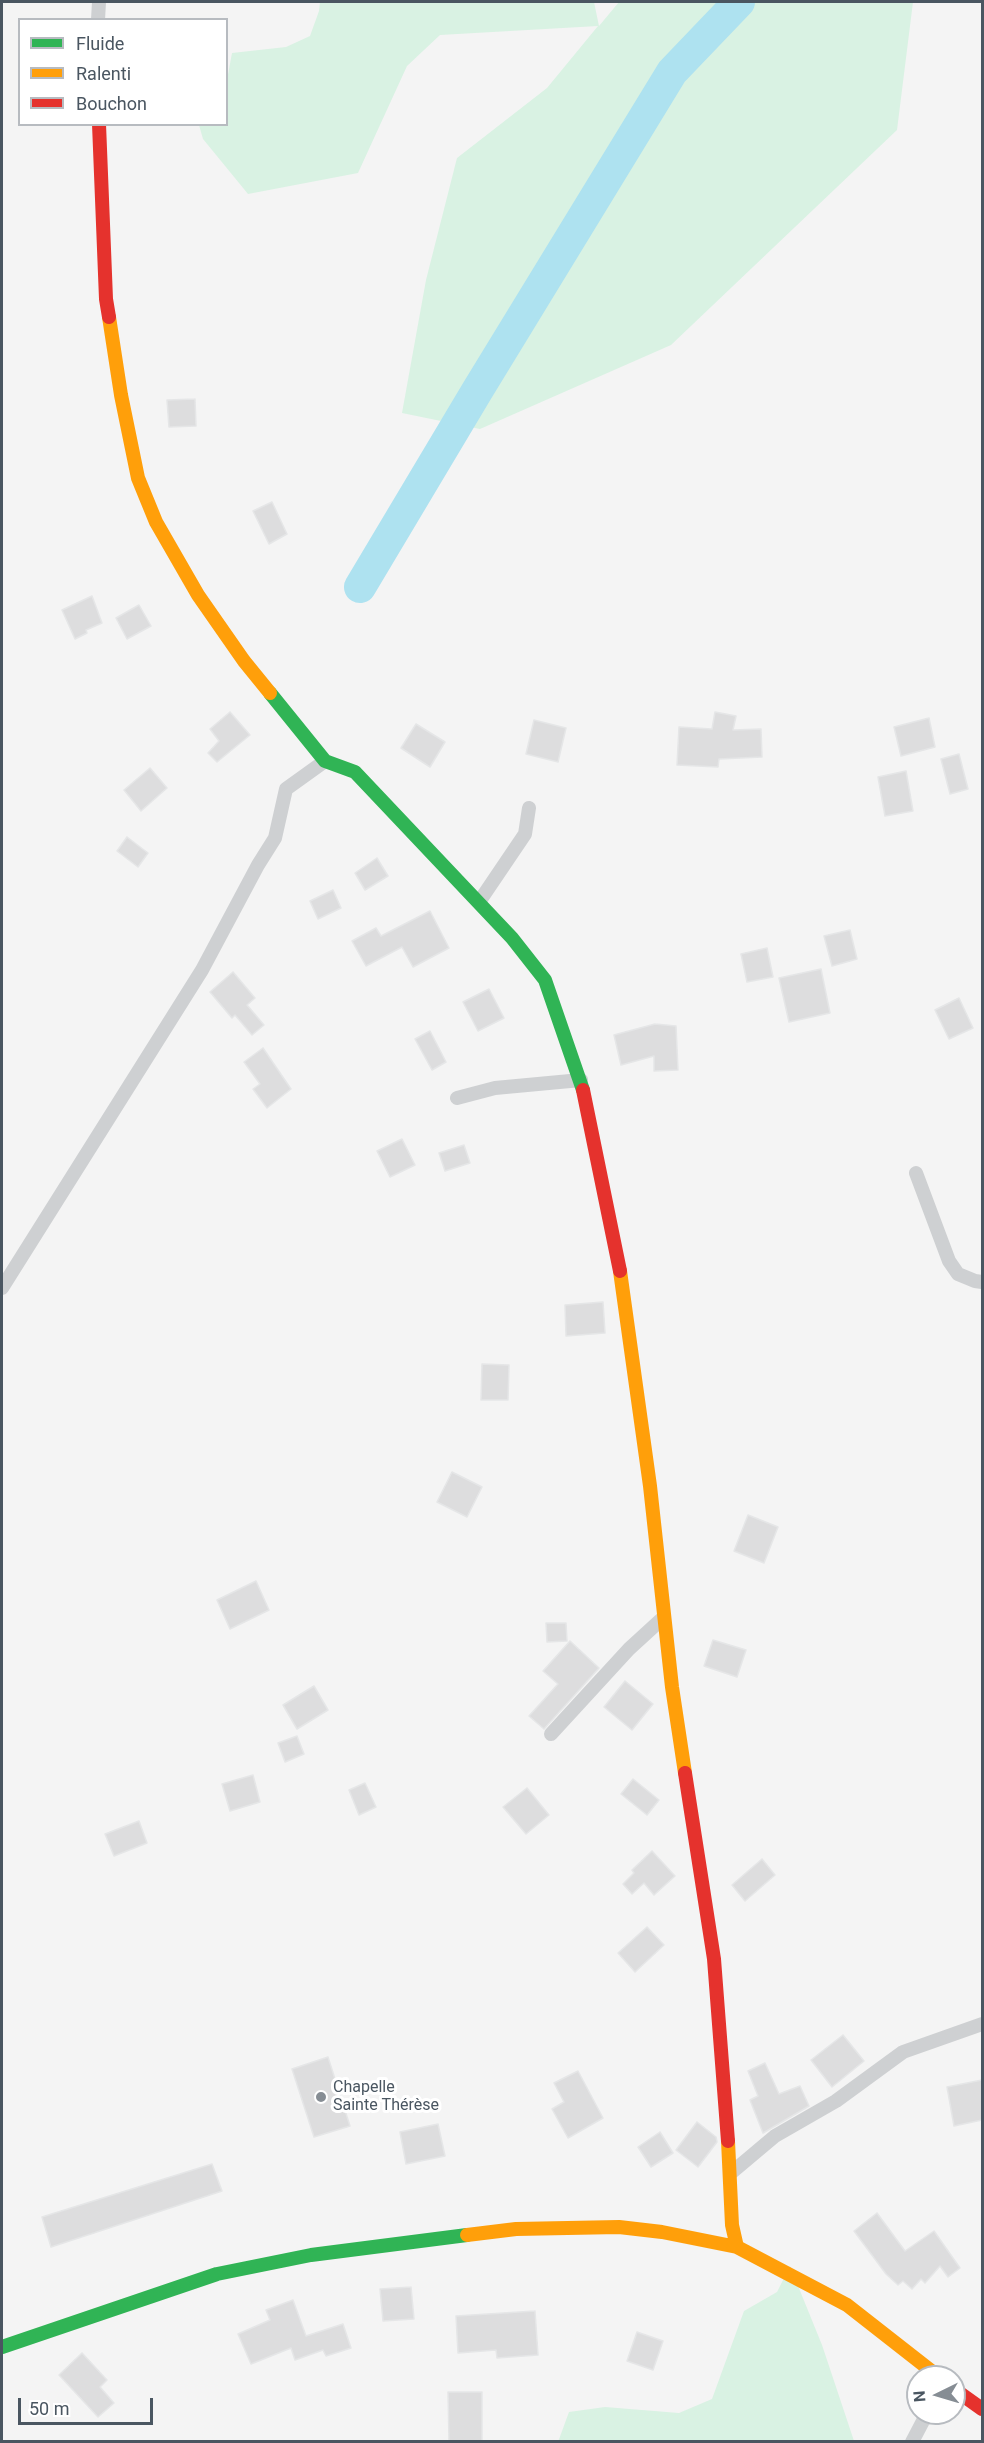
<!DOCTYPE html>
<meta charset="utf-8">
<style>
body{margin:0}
#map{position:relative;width:984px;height:2443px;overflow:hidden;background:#f4f4f4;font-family:Roboto,sans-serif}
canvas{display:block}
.frame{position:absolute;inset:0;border:3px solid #4a5661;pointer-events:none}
.legend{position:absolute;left:18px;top:18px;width:210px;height:108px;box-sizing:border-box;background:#fff;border:2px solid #b7bbc0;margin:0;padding:8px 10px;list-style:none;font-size:18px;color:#4a5661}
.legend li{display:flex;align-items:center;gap:12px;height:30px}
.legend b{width:30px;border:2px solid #b7bbc0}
.north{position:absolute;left:906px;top:2365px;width:60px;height:60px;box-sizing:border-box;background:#fff;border:2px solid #b7bbc0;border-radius:50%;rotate:265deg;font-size:16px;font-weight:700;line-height:24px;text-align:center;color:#4a5661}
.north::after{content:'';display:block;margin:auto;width:21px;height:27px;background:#868d94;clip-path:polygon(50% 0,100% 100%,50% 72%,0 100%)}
.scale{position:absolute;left:18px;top:2398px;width:135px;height:27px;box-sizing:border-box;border:3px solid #4a5661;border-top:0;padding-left:8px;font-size:18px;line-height:21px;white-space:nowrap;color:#4a5661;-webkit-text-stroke:4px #fff;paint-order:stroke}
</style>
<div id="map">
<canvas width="984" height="2443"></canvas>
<div class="frame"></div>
<ul class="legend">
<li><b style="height:8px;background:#30b455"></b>Fluide</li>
<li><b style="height:8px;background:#ff9f0a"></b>Ralenti</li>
<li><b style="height:8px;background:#e5322d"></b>Bouchon</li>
</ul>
<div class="north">N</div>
<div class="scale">50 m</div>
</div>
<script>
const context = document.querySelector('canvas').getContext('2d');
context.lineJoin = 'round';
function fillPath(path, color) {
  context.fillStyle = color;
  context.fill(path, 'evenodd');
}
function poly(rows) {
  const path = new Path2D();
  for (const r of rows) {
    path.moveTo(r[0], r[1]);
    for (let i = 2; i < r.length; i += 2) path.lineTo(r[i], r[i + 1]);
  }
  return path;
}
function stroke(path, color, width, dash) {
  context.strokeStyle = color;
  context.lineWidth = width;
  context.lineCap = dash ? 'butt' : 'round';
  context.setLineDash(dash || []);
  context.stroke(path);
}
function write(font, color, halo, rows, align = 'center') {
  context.font = font + ' Roboto,sans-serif';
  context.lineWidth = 6;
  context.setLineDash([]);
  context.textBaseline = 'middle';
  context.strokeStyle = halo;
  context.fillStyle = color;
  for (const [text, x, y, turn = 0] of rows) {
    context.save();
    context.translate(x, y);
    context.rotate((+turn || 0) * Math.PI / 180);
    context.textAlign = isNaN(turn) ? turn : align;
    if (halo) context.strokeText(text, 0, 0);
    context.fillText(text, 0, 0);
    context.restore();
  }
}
const green = poly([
 [320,2,594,2,599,26,619,2,913,2,897,130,671,345,480,429,402,413,426,280,457,158,547,88,598,26,440,35,407,66,358,173,248,194,203,139,199,125,226,124,227,80,232,53,286,47,310,36,319,11],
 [790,2266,822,2345,854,2441,558,2442,569,2412,605,2407,679,2413,712,2399,744,2311,777,2292]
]);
const river = poly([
 [360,587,477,391,672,72,739,2]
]);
const building = poly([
 [195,399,196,426,169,427,167,400,195,399],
 [272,502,287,534,269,544,253,511,272,502],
 [92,596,102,623,86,630,87,633,75,639,62,610,92,596],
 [139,605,151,626,127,639,116,618,139,605],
 [230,712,250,735,217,762,208,753,219,741,210,729,230,712],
 [715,712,736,716,733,730,761,729,762,757,719,759,718,767,677,765,679,727,712,729,715,712],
 [929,718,935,747,901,756,894,727,929,718],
 [534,720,566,728,558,762,526,754,534,720],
 [416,724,445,742,430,767,401,748,416,724],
 [959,754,968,789,950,794,941,759,959,754],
 [150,768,167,788,141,811,124,790,150,768],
 [906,771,913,811,885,816,878,777,906,771],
 [127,837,148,853,138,867,117,851,127,837],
 [377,858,388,876,365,890,355,873,377,858],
 [333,890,341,908,318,919,310,901,333,890],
 [430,911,449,948,413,967,402,947,366,966,352,941,376,928,381,936,430,911],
 [850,930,857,959,832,966,824,936,850,930],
 [767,948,773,977,747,982,741,954,767,948],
 [821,969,830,1013,789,1022,779,978,821,969],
 [233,972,255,998,247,1005,264,1025,252,1035,235,1015,232,1018,210,992,233,972],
 [489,989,504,1018,478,1031,463,1002,489,989],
 [959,998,973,1028,949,1039,935,1010,959,998],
 [655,1024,676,1026,678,1070,654,1071,654,1056,621,1065,614,1035,655,1024],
 [430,1031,446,1062,432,1070,415,1039,430,1031],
 [263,1048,291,1089,267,1108,253,1089,260,1084,244,1062,263,1048],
 [402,1139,415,1165,390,1177,377,1151,402,1139],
 [464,1145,470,1163,445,1171,439,1153,464,1145],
 [603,1302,605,1333,566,1336,565,1305,603,1302],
 [482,1364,509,1365,508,1400,481,1400,482,1364],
 [452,1472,482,1487,467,1517,437,1502,452,1472],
 [748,1515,778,1527,764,1563,734,1551,748,1515],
 [256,1581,269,1610,230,1629,217,1600,256,1581],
 [546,1623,566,1623,567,1641,547,1642,546,1623],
 [713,1640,746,1650,737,1677,704,1666,713,1640],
 [570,1641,599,1668,544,1729,529,1716,558,1684,543,1671,570,1641],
 [625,1681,653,1704,632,1730,604,1707,625,1681],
 [314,1686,328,1710,297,1729,283,1705,314,1686],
 [297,1736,304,1754,285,1762,278,1743,297,1736],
 [253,1775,260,1802,230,1811,222,1784,253,1775],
 [633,1779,659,1800,647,1815,621,1794,633,1779],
 [365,1783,376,1807,359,1815,349,1790,365,1783],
 [527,1788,549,1815,526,1834,503,1807,527,1788],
 [139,1821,147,1843,114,1856,105,1834,139,1821],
 [652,1851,675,1876,654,1895,644,1883,632,1894,623,1884,634,1873,632,1870,652,1851],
 [762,1859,775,1875,745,1901,732,1885,762,1859],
 [647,1927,664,1945,635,1972,618,1953,647,1927],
 [843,2035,864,2061,832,2087,811,2060,843,2035],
 [328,2057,350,2126,314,2137,292,2069,328,2057],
 [765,2063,779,2094,800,2086,809,2106,763,2133,750,2100,758,2096,748,2071,765,2063],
 [578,2071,603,2118,568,2138,552,2109,564,2102,554,2083,578,2071],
 [982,2080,982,2120,954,2126,947,2087,982,2080],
 [697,2122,716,2137,717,2142,698,2167,676,2150,697,2122],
 [438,2124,445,2156,406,2164,400,2132,438,2124],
 [660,2132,673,2153,651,2167,638,2147,660,2132],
 [212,2164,222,2191,51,2247,42,2217,212,2164],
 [877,2213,905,2251,934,2231,960,2268,948,2277,940,2266,925,2283,921,2279,912,2289,903,2281,898,2285,886,2274,854,2231,877,2213],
 [411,2287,414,2319,383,2321,380,2289,411,2287],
 [293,2300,306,2336,343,2324,351,2348,326,2356,323,2350,295,2360,291,2348,251,2364,238,2334,270,2320,266,2310,293,2300],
 [535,2311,538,2355,497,2358,496,2350,458,2353,456,2316,535,2311],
 [637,2332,663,2341,653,2370,627,2361,637,2332],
 [82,2353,107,2380,100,2387,114,2403,98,2417,59,2375,82,2353],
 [448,2392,482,2392,482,2442,449,2442,448,2392]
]);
const street = poly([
 [98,20,99,2],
 [479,902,525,834,529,808],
 [457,1098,495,1088,581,1080],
 [916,1173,949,1261,958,1274,975,1281,982,1282],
 [2,1288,202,970,258,865,275,838,286,789,325,761],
 [551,1734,629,1649,664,1617],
 [731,2173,775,2136,836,2101,903,2052,982,2024],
 [912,2442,923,2421,931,2413]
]);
const fast = poly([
 [270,693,325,761,355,772,512,938,545,980,583,1090],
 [2,2347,217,2274,311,2255,467,2235]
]);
const slow = poly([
 [109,317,121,395,138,478,156,522,198,595,244,661,270,693],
 [620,1271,650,1486,672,1687,685,1773],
 [728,2141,732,2225,737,2247],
 [467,2235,516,2229,619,2227,662,2232,737,2247,847,2305,939,2377]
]);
const jam = poly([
 [99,124,106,299,109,317],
 [583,1090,620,1271],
 [685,1773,714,1959,728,2141],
 [954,2389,982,2409]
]);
const markers = [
 [321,2097,6,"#868d94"]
];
const poiNames = [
 ["Chapelle",333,2088],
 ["Sainte Thérèse",333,2106]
];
fillPath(green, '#d9f2e3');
stroke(river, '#aee2f0', 32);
fillPath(building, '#ddddde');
stroke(building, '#e5e6e7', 1.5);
stroke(street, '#ced0d2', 14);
stroke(fast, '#30b455', 14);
stroke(slow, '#ff9f0a', 14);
stroke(jam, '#e5322d', 14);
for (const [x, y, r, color] of markers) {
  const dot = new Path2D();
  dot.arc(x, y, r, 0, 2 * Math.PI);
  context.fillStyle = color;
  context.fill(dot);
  stroke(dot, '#fff', 2);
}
write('16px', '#4a5661', '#fff', poiNames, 'left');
</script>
